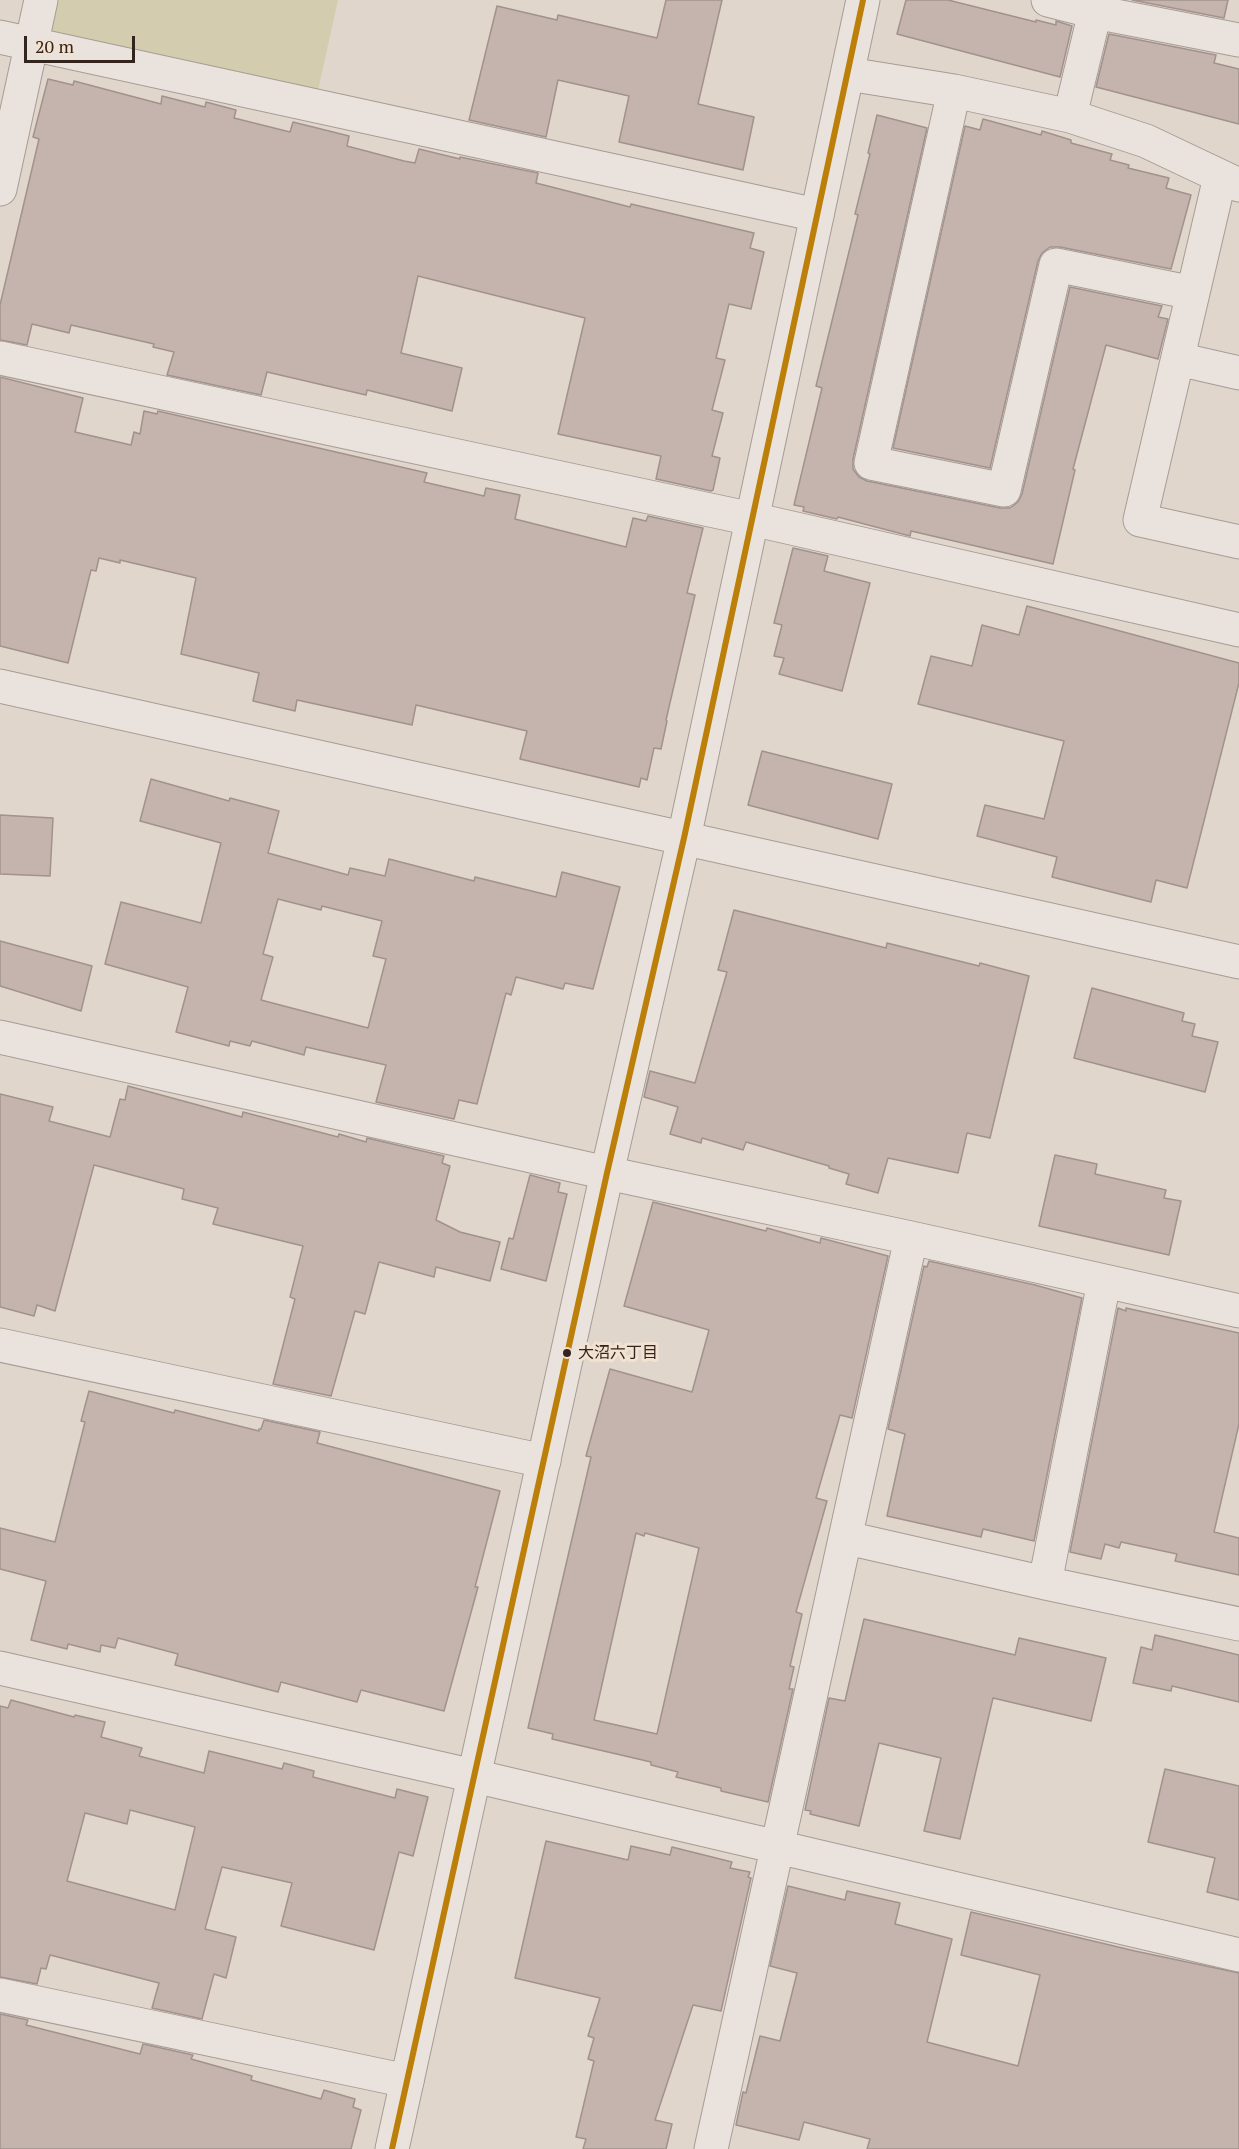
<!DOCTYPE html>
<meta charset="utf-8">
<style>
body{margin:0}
#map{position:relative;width:1239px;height:2149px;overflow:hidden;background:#e1d6cc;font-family:"PT Serif",serif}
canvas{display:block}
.scale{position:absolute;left:24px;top:36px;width:111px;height:27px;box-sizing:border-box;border:3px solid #34241e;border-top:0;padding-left:8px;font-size:18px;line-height:21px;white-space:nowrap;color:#34241e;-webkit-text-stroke:4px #f2e2d2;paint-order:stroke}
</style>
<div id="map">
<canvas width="1239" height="2149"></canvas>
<div class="scale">20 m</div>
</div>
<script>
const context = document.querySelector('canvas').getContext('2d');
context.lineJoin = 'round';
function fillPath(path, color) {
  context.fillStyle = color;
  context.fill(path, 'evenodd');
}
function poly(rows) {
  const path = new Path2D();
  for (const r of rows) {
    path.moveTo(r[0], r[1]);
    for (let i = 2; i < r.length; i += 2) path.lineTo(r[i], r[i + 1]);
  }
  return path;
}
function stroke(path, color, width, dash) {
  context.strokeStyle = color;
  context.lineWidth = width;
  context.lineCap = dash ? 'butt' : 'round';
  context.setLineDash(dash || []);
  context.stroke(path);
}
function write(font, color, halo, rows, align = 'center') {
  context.font = font + ' "PT Serif","Noto Sans JP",serif';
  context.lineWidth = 6;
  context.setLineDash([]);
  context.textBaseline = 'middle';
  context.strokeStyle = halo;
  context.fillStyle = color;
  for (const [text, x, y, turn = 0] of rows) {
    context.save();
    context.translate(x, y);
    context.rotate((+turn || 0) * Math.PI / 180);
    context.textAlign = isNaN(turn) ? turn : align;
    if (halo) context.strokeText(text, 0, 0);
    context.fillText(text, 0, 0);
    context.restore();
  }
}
const green = poly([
 [55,0,338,0,317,95,47,36]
]);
const building = poly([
 [666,0,722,0,698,104,754,117,743,170,619,142,629,96,558,80,546,137,469,120,497,6,557,20,558,15,657,38,666,0],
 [906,0,948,0,1036,22,1036,20,1056,25,1056,21,1072,26,1060,77,897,34,906,0],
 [1132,0,1228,0,1224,18,1132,0],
 [1109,34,1216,55,1214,63,1239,69,1239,124,1096,87,1109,34],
 [48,79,73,85,74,81,161,104,162,96,205,107,206,102,236,110,234,118,290,132,293,122,349,136,347,146,404,161,415,163,419,149,460,159,460,157,538,173,536,183,630,207,631,204,754,233,750,248,764,252,751,309,729,304,716,358,725,360,712,410,723,413,712,456,720,458,713,490,711,491,656,479,661,456,558,434,585,318,418,276,401,353,462,368,452,411,367,390,366,395,267,372,261,395,167,375,174,352,153,347,154,344,71,325,69,333,32,324,27,345,0,340,0,305,39,139,33,137,48,79],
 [877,115,927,128,853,459,853,469,859,477,867,481,1000,508,1010,508,1018,502,1022,494,1070,287,1162,306,1158,317,1168,319,1158,359,1106,345,1073,469,1075,470,1053,564,911,531,910,536,838,517,837,519,803,511,804,507,794,505,822,388,816,386,858,215,855,214,870,154,868,153,877,115],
 [983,119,1041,135,1042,131,1071,140,1071,143,1112,154,1110,160,1129,165,1128,168,1169,178,1166,188,1191,195,1171,269,1060,247,1050,247,1042,253,1038,261,990,468,893,448,965,126,980,130,983,119],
 [0,377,83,398,75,432,131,445,134,432,140,434,144,411,157,414,158,411,427,473,424,482,484,496,486,488,520,495,515,519,626,547,633,518,646,521,648,516,703,528,687,593,695,595,666,720,667,721,661,749,654,748,647,780,641,778,639,787,520,759,527,731,416,705,412,725,297,700,295,711,253,701,259,673,181,654,196,578,120,560,120,563,99,558,96,571,91,570,68,663,0,646,0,377],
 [793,548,828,556,824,571,870,583,842,691,779,674,784,658,774,656,782,625,774,623,793,548],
 [1027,606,1239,663,1239,683,1187,888,1156,880,1151,902,1052,877,1057,857,977,836,985,805,1044,819,1064,741,918,704,931,656,972,666,982,625,1019,635,1027,606],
 [762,751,892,784,878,839,748,805,762,751],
 [151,779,229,801,230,798,279,811,268,853,348,875,350,868,385,876,389,859,474,881,475,877,556,897,562,872,620,887,593,989,565,983,563,989,516,977,511,995,506,993,477,1104,459,1100,454,1119,376,1102,386,1065,306,1047,304,1055,252,1041,250,1046,230,1041,229,1046,176,1032,188,987,105,964,121,902,201,923,221,843,140,821,151,779],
 [278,899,321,910,322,906,382,921,373,956,386,959,368,1028,261,1000,273,957,263,954,278,899],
 [0,815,53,818,50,876,0,874,0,815],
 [734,910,886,948,887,943,979,966,980,963,1029,976,990,1138,967,1133,958,1173,888,1158,878,1193,846,1184,849,1174,829,1168,829,1166,746,1142,743,1150,702,1138,701,1143,670,1134,678,1107,644,1097,650,1071,695,1083,727,972,718,970,734,910],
 [0,941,92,966,81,1011,0,986,0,941],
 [1092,988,1184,1013,1182,1021,1195,1024,1192,1036,1218,1042,1205,1092,1074,1058,1092,988],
 [128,1086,242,1117,243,1112,338,1137,339,1134,366,1142,367,1138,444,1156,442,1163,450,1166,436,1220,460,1232,500,1242,490,1281,436,1267,434,1277,379,1262,365,1314,355,1311,331,1396,273,1384,295,1299,290,1297,303,1246,213,1224,218,1208,182,1199,184,1189,94,1165,55,1311,37,1305,34,1316,0,1307,0,1094,53,1107,49,1121,110,1137,120,1099,125,1100,128,1086],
 [1055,1155,1097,1164,1095,1174,1166,1190,1164,1198,1181,1201,1169,1255,1039,1226,1055,1155],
 [530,1175,560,1183,558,1192,567,1194,546,1281,501,1269,509,1238,513,1239,530,1175],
 [653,1202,766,1231,767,1228,820,1243,821,1238,888,1256,852,1418,840,1415,816,1498,827,1501,796,1612,802,1614,790,1666,794,1667,789,1689,793,1689,768,1802,721,1791,721,1788,676,1777,678,1772,651,1765,651,1762,552,1739,553,1734,528,1728,591,1457,586,1456,610,1369,692,1392,709,1330,624,1306,653,1202],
 [636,1533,644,1536,645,1533,699,1548,657,1734,594,1720,636,1533],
 [929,1261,1035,1285,1082,1298,1034,1541,983,1529,981,1537,887,1516,905,1434,888,1429,924,1266,927,1267,929,1261],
 [1118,1308,1126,1311,1126,1308,1239,1333,1239,1424,1214,1532,1239,1538,1239,1575,1175,1561,1177,1554,1121,1542,1119,1548,1105,1544,1101,1559,1070,1552,1118,1308],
 [89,1391,174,1413,175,1410,259,1431,259,1429,261,1429,264,1420,320,1432,317,1443,500,1491,475,1587,478,1587,444,1711,361,1690,357,1702,281,1682,278,1692,175,1665,178,1654,118,1638,115,1648,101,1645,100,1652,68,1644,67,1649,31,1640,46,1581,0,1569,0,1528,55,1542,85,1422,81,1421,89,1391],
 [864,1619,1015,1655,1019,1638,1106,1658,1091,1721,993,1698,960,1839,924,1831,941,1758,879,1743,859,1826,810,1814,811,1811,805,1810,829,1698,845,1701,864,1619],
 [1155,1635,1239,1655,1239,1702,1172,1686,1171,1691,1133,1683,1141,1647,1152,1650,1155,1635],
 [11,1700,74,1717,75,1715,105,1722,101,1737,142,1748,139,1756,204,1773,209,1751,282,1769,284,1763,314,1771,313,1777,395,1798,397,1789,428,1797,413,1856,399,1852,374,1950,281,1926,292,1883,222,1867,205,1929,236,1937,226,1978,214,1974,202,2019,152,2008,159,1983,50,1955,46,1969,41,1968,37,1984,0,1977,0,1706,8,1708,11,1700],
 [130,1810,195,1827,175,1910,67,1881,85,1813,127,1824,130,1810],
 [1165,1769,1239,1786,1239,1900,1207,1892,1215,1858,1148,1842,1165,1769],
 [546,1841,628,1860,631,1846,670,1855,672,1847,732,1862,730,1868,750,1872,748,1877,751,1878,721,2011,693,2005,655,2120,672,2124,666,2149,583,2149,586,2139,576,2137,594,2061,588,2059,594,2038,588,2036,600,1998,515,1978,546,1841],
 [788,1886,845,1900,847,1891,900,1903,895,1924,952,1939,927,2042,1018,2066,1040,1975,961,1955,971,1912,1135,1951,1239,1973,1239,2149,867,2149,870,2139,804,2122,799,2140,736,2125,743,2092,746,2093,760,2036,780,2041,797,1973,770,1966,788,1886],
 [0,2014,28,2020,26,2025,140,2054,143,2044,193,2055,191,2059,252,2076,251,2080,321,2099,324,2090,355,2099,353,2107,361,2110,351,2149,0,2149,0,2014]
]);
const minor = poly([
 [1048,0,1095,12,1239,40],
 [0,37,817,215],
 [848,74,954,91,1070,116,1146,141,1239,185],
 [954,91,871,463,1004,490,1056,265,1193,293],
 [1070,116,1095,12],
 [1220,177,1140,520,1239,542],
 [0,189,41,0],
 [0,358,752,519,1239,630],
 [1178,359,1239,373],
 [0,1037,607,1173,911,1238,1239,1311],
 [0,1345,544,1461],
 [847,1538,1045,1583,1239,1624],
 [1045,1583,1104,1282],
 [0,1668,474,1776,1239,1955],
 [0,1995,407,2081],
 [711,2149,911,1238]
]);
const tertiary = poly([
 [0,686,1239,962],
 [392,2149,607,1173,684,838,863,0]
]);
const bus1 = poly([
 [392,2149,607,1173,684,838,863,0]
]);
const markers = [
 [567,1353,5,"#34241e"]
];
const busNames = [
 ["大沼六丁目",578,1353]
];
fillPath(green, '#d3ccaf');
fillPath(building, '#c5b4ad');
stroke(building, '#a1928c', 1.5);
stroke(minor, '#a69c95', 35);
stroke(tertiary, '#a69c95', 35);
stroke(minor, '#eae3dd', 33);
stroke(tertiary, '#eae3dd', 33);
stroke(bus1, '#bc7f09', 6);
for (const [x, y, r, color] of markers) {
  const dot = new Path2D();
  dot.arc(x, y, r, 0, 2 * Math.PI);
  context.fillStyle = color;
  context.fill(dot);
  stroke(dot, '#f2e2d2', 2);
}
write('16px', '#34241e', '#f2e2d2', busNames, 'left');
</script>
